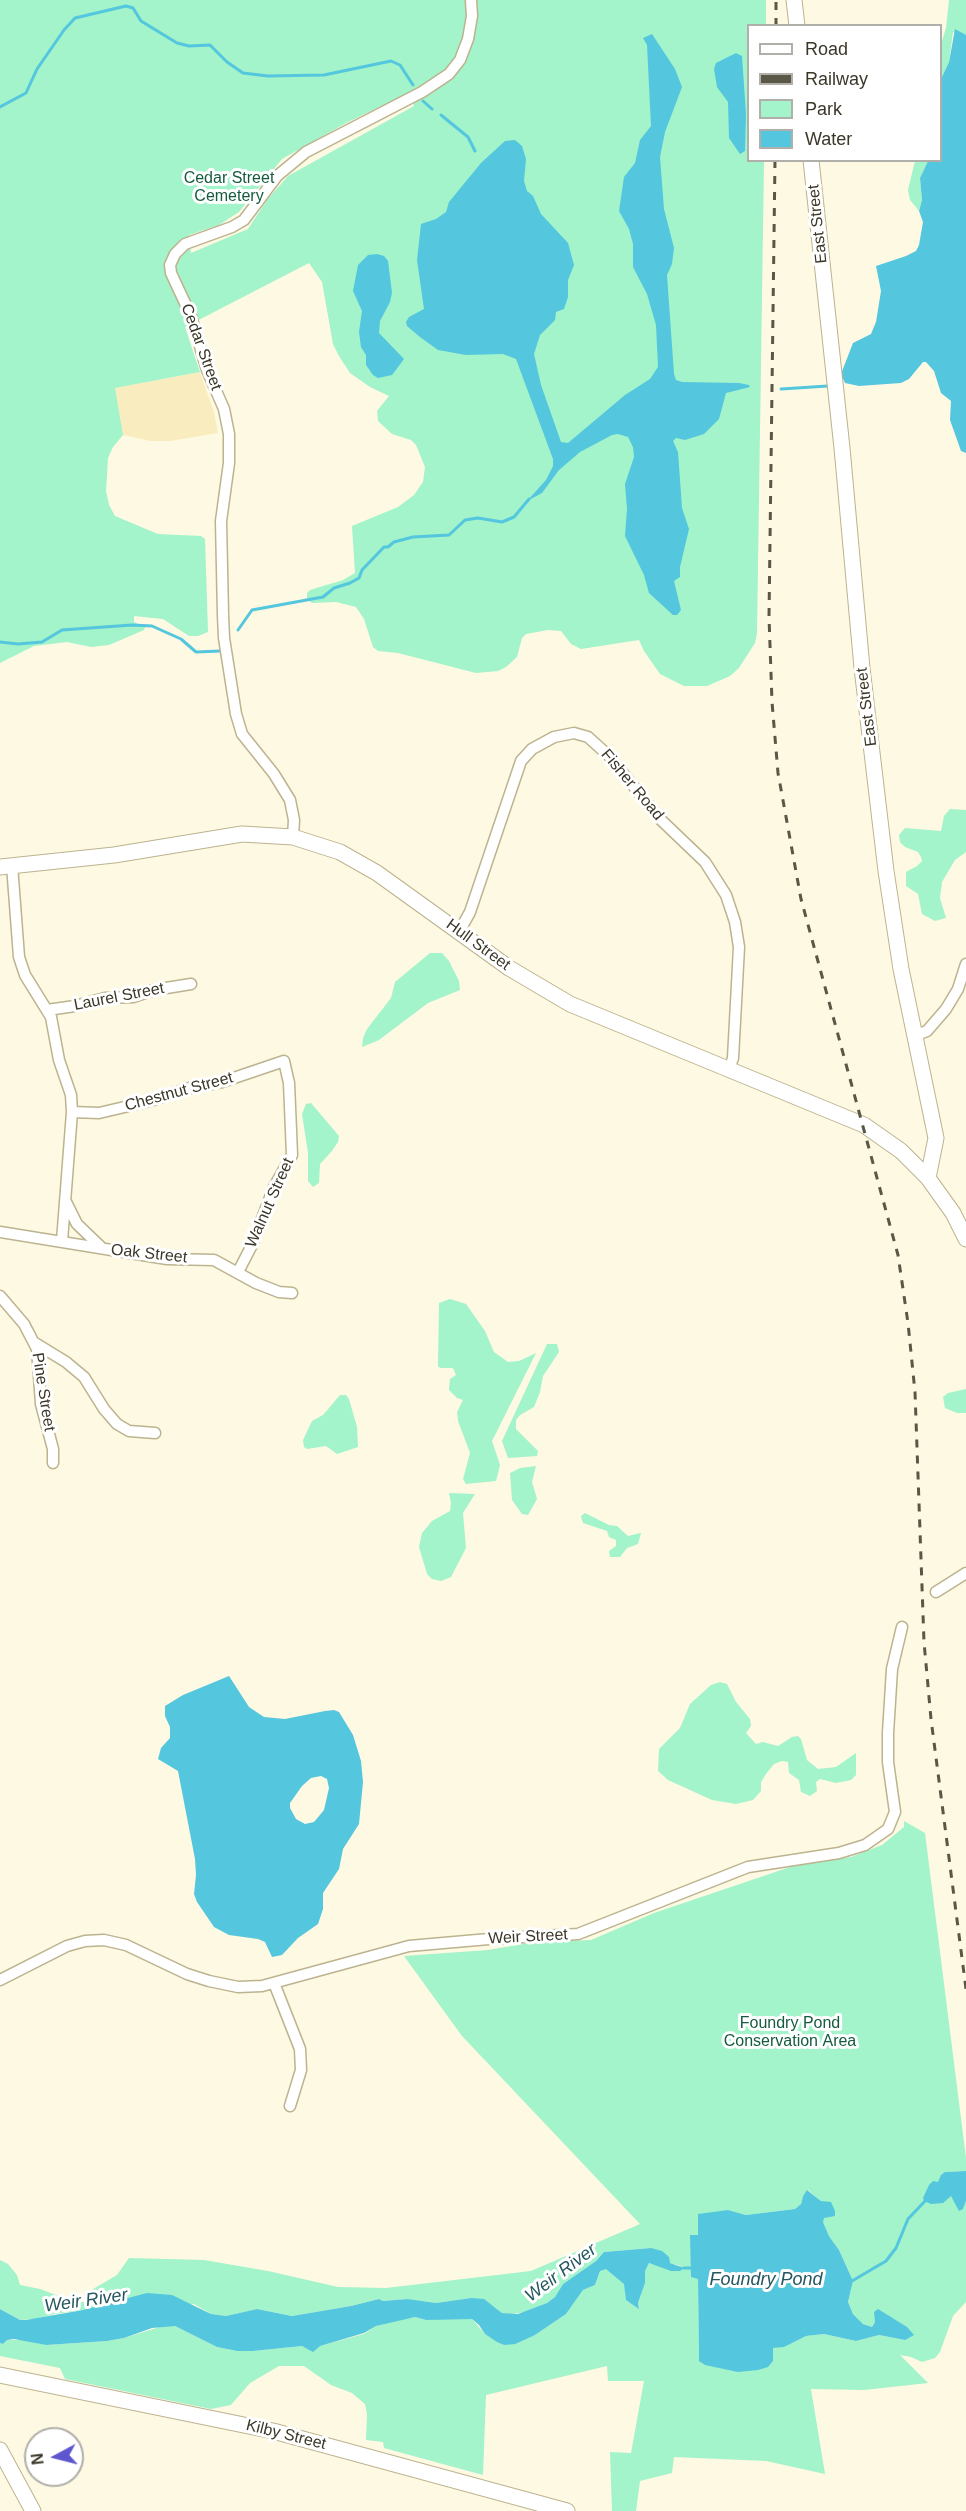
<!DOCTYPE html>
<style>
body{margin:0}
#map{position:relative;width:966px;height:2511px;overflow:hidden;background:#fef9e2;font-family:Helvetica,sans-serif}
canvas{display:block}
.legend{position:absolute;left:747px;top:24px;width:195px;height:138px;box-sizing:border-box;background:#fff;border:2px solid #b1afa9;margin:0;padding:8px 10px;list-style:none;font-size:18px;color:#3b3728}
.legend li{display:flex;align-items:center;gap:12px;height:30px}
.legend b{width:30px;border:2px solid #b1afa9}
.north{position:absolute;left:24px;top:2427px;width:60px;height:60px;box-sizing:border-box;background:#fff;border:2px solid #b1afa9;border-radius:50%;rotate:263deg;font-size:16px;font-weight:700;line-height:24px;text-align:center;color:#3b3728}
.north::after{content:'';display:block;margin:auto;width:21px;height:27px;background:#5d56ce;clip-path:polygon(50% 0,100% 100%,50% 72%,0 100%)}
</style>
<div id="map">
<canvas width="966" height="2511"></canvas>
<ul class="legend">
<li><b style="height:8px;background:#fff"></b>Road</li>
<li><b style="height:8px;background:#5b5746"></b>Railway</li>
<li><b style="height:16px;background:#a3f3cb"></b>Park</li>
<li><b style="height:16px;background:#54c6de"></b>Water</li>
</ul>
<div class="north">N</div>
</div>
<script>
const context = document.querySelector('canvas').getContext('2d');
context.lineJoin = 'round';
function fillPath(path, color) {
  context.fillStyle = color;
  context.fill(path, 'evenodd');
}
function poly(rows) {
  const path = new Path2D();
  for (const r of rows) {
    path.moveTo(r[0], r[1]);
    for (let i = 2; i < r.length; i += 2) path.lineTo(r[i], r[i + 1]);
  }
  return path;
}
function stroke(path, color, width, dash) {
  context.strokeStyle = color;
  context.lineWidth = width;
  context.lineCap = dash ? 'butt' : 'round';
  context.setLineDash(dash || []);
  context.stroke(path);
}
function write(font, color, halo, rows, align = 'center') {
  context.font = font + ' Helvetica,sans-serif';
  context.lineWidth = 6;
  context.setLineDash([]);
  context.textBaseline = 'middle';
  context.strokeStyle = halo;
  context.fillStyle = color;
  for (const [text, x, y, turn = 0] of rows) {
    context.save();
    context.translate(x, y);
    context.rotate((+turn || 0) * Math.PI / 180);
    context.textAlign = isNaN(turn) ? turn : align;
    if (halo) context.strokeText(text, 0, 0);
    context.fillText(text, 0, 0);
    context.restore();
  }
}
const built = poly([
 [200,372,214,412,218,433,170,441,150,441,123,435,114,388]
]);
const green = poly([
 [0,0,766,0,766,25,748,26,748,160,764,161,757,633,755,643,739,668,730,676,707,686,684,686,660,674,644,651,639,640,581,649,571,644,561,631,548,630,526,634,522,638,517,657,506,667,498,671,476,673,398,653,378,651,373,647,364,619,356,607,336,602,312,603,307,599,307,593,310,590,343,580,355,573,352,526,398,507,414,495,423,482,425,467,416,445,411,440,392,434,378,421,377,411,389,396,370,387,350,373,339,356,333,344,322,282,309,263,185,327,200,372,115,388,123,435,113,447,108,458,106,491,109,505,115,516,158,534,201,536,205,539,208,632,198,636,189,636,163,619,134,616,134,622,145,627,144,630,109,645,91,647,67,642,34,646,0,663],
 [410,92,414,106,288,176,267,200,248,229,191,253,189,235,219,225,239,212,282,159,346,123],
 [949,0,966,0,966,41,965,35,953,32,949,62,941,79,941,44,946,28],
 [915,161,928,161,920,178,922,200,919,211,910,200,908,190],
 [950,809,966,810,966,852,955,860,942,882,940,898,946,918,935,921,922,914,918,894,906,886,906,872,917,866,922,861,921,857,918,852,905,847,900,842,899,835,905,828,941,831,944,816],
 [430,953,442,953,449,961,459,981,460,990,428,1003,379,1040,362,1047,363,1038,367,1029,391,998,395,982],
 [311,1103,339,1136,338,1142,332,1151,320,1164,319,1183,313,1187,308,1181,308,1153,302,1114,306,1104],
 [450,1299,466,1304,485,1331,494,1352,508,1362,519,1361,536,1353,492,1441,500,1465,496,1481,466,1484,463,1479,470,1453,458,1421,457,1412,463,1400,457,1398,449,1390,450,1379,456,1375,453,1368,440,1368,438,1366,439,1303],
 [547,1344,557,1344,559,1352,543,1376,540,1392,534,1407,520,1415,516,1420,516,1429,538,1451,537,1456,508,1458,502,1441],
 [966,1389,966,1413,957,1413,945,1408,943,1397,948,1393],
 [340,1395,346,1395,349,1399,357,1427,358,1447,337,1454,326,1446,307,1449,304,1447,303,1440,312,1421,323,1415],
 [536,1466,532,1482,537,1499,528,1515,522,1514,512,1500,510,1473,520,1468],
 [449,1493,475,1494,463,1513,466,1548,451,1577,441,1581,432,1579,427,1574,419,1547,422,1533,432,1521,450,1511,451,1503],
 [585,1513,609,1525,617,1526,628,1536,641,1533,638,1544,627,1548,620,1557,610,1557,609,1551,616,1546,616,1540,609,1537,607,1531,583,1523,581,1516],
 [720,1682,727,1684,736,1702,750,1719,751,1726,746,1733,756,1744,763,1742,778,1746,792,1737,798,1736,801,1739,807,1760,818,1769,836,1767,856,1753,856,1775,851,1780,836,1783,820,1779,816,1782,817,1791,810,1796,801,1792,799,1780,789,1773,788,1762,782,1761,774,1764,766,1774,761,1782,761,1791,753,1800,736,1804,712,1800,668,1780,658,1771,659,1749,680,1728,690,1704,711,1685],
 [904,1821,925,1833,966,2158,966,2171,945,2172,951,2196,963,2209,966,2201,966,2302,953,2316,940,2352,935,2358,922,2362,911,2357,900,2355,928,2383,864,2390,811,2389,825,2474,766,2461,674,2457,672,2473,640,2481,636,2511,612,2511,610,2452,631,2453,644,2381,608,2381,607,2366,486,2395,483,2475,384,2448,383,2442,366,2440,367,2414,365,2404,352,2393,331,2385,304,2366,279,2366,250,2383,231,2405,211,2409,65,2379,60,2368,0,2356,0,2343,3,2344,7,2340,24,2340,46,2345,107,2341,124,2338,163,2326,175,2326,217,2347,237,2351,253,2351,302,2346,308,2349,364,2334,376,2326,393,2321,415,2317,426,2320,461,2317,472,2319,485,2334,504,2345,535,2335,566,2314,583,2290,595,2285,600,2271,606,2268,625,2284,626,2300,639,2308,638,2303,645,2283,645,2271,649,2263,659,2266,681,2266,670,2263,651,2248,604,2252,596,2261,563,2284,555,2297,547,2303,526,2312,511,2314,502,2313,493,2306,471,2298,436,2303,408,2299,383,2301,379,2299,351,2306,292,2316,257,2309,226,2316,211,2314,194,2304,83,2310,54,2314,37,2319,20,2320,0,2309,0,2260,8,2264,17,2275,20,2285,40,2289,77,2303,88,2301,88,2292,117,2275,129,2258,204,2260,268,2271,338,2287,386,2288,531,2271,640,2224,462,2036,404,1956,488,1950,535,1942,591,1940,654,1913,796,1865,851,1857,882,1845,904,1827],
 [808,2190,821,2201,823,2222,829,2236,839,2250,853,2281,848,2302,853,2314,863,2324,872,2327,875,2322,905,2340,879,2335,856,2341,824,2334,806,2336,785,2346,699,2361,698,2279,691,2235,699,2235,728,2210,746,2215,795,2209,801,2204,803,2196]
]);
const water = poly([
 [955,29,966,35,966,453,961,451,950,420,951,401,941,393,934,371,926,362,923,362,909,379,901,383,859,386,845,383,841,374,853,343,871,334,876,322,881,291,876,266,906,256,916,251,919,245,923,222,919,211,922,200,920,178,928,161,940,160,941,79,949,62],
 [652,34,675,69,682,87,665,132,660,157,664,209,674,248,672,264,667,275,674,374,676,380,682,382,739,383,749,385,750,387,726,393,719,419,704,434,685,440,676,438,673,441,678,452,682,508,689,529,680,567,680,577,674,581,681,610,677,615,673,615,649,593,644,575,625,536,627,509,625,484,634,457,633,447,628,437,618,434,612,435,580,452,559,470,542,493,527,501,546,480,553,466,553,459,516,359,503,354,466,355,438,350,420,337,407,326,406,322,409,317,424,309,417,260,421,224,436,219,446,212,449,202,481,163,505,141,515,140,522,146,526,159,524,181,527,191,533,196,541,214,568,243,574,265,568,280,568,297,564,309,556,312,555,320,540,335,534,354,541,385,561,442,568,443,625,395,650,379,658,367,656,325,647,294,633,267,633,244,629,229,619,211,624,177,635,163,640,140,651,126,647,45,643,38],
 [736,53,742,56,746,114,745,151,740,154,729,138,728,102,717,87,714,69,716,63],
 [377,254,384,256,388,261,392,293,390,302,380,321,379,333,404,359,392,375,378,378,373,375,366,365,366,355,361,347,359,332,362,311,353,291,358,265,368,255],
 [229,1676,249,1707,264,1717,285,1719,325,1711,334,1710,339,1712,353,1735,361,1761,363,1782,359,1824,343,1849,339,1869,323,1893,323,1909,318,1924,298,1938,282,1955,272,1957,265,1942,258,1939,229,1935,214,1927,197,1902,194,1894,196,1875,195,1859,178,1771,158,1759,161,1748,170,1738,170,1727,165,1716,165,1706,183,1695],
 [321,1776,327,1779,329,1788,324,1810,314,1822,305,1824,296,1819,290,1808,290,1803,302,1786,311,1778],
 [966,2171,966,2201,963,2209,959,2211,951,2196,943,2203,931,2204,924,2201,923,2198,929,2185,933,2181,938,2182,941,2175,945,2172],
 [807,2190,821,2201,831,2202,835,2211,835,2216,824,2218,823,2222,829,2236,839,2250,853,2281,848,2302,853,2314,863,2324,872,2327,875,2322,874,2312,878,2309,907,2327,914,2335,905,2340,879,2335,856,2341,824,2334,806,2336,784,2347,773,2348,773,2361,768,2367,758,2370,738,2372,705,2365,699,2361,698,2279,691,2277,690,2235,698,2235,698,2214,728,2210,746,2215,795,2209,801,2204,803,2196],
 [651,2248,662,2251,669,2257,670,2263,684,2268,680,2271,671,2271,649,2263,645,2271,645,2283,638,2303,639,2309,626,2300,624,2284,606,2269,600,2271,595,2285,583,2290,566,2314,535,2335,515,2344,504,2345,497,2342,485,2334,479,2325,472,2319,426,2320,415,2317,376,2326,364,2333,320,2346,313,2352,302,2346,253,2351,237,2351,217,2347,175,2326,152,2328,124,2338,107,2341,46,2345,14,2339,7,2340,3,2344,0,2343,0,2309,20,2320,26,2320,83,2310,147,2293,172,2295,211,2314,226,2316,257,2309,292,2316,351,2306,379,2299,383,2301,408,2299,436,2303,471,2298,484,2299,502,2313,518,2314,547,2303,555,2297,563,2284,596,2261,604,2252]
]);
const stream = poly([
 [423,101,432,109],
 [0,107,26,93,37,69,64,30,75,18,126,6,133,8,141,21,177,43,189,46,210,45,227,62,243,73,268,76,324,75,391,61,400,65,413,85],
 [441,115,468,137,475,151],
 [781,389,828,386],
 [238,630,252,610,323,597,334,588,350,583,359,578,362,570,384,547,388,547,394,542,413,537,449,535,465,520,478,518,502,522,514,517,529,499],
 [0,642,18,644,42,642,62,630,132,625,152,626,181,639,196,652,220,651],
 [684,2268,693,2268],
 [852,2281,886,2261,896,2248,908,2219,926,2200]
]);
const street = poly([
 [293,837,294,820,290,800,274,774,242,734,236,714,224,638,223,615,221,521,229,463,229,434,224,409,207,370,191,316,171,273,170,265,175,254,185,244,232,227,244,220,277,176,306,152,422,92,449,74,460,60,468,39,472,16,471,0],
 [12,865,19,957,25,975,51,1017,59,1060,71,1095,72,1112,62,1241],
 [459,932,470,912,521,761,532,749,554,737,574,733,588,737,609,756,660,819,705,862,726,895,735,922,739,947,733,1058,729,1070],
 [47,1010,75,1006,105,998,133,997,154,990,191,984],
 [914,1036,927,1031,946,1009,958,989,966,964],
 [72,1112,99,1113,150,1101,190,1088,222,1082,284,1061,289,1083,292,1155,274,1187,252,1245,238,1272],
 [66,1202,77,1224,102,1248],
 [0,1232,167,1259,214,1260,256,1283,279,1292,292,1293],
 [0,1296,24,1324,37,1349,41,1404,53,1449,53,1463],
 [35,1343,66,1362,84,1377,104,1409,117,1424,129,1431,155,1433],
 [936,1592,966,1573],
 [0,1980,67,1946,85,1941,104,1940,126,1945,187,1974,209,1981,238,1987,262,1986,409,1946,489,1939,578,1934,748,1867,839,1853,865,1845,888,1829,895,1812,888,1762,888,1733,892,1669,902,1627],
 [274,1983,300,2049,301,2070,290,2106]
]);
const secondary = poly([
 [794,0,797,26],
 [811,160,842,448,862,668,886,871,901,969,936,1138,928,1178],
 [0,867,114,855,242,834,293,837,340,852,377,873,509,968,570,1004,864,1125,901,1151,928,1178,953,1213,966,1239],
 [0,2375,273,2431,567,2511],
 [0,2450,33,2511]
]);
const rail = poly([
 [776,26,776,0],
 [775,160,769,617,772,702,778,773,801,899,898,1255,908,1323,915,1392,924,1642,931,1719,966,1989]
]);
const parkNames = [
 ["Cedar Street",229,179],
 ["Cemetery",229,197],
 ["Foundry Pond",790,2024],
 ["Conservation Area",790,2042]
];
const streetNames = [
 ["East Street",818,224,-96],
 ["Cedar Street",201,347,70],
 ["East Street",867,707,-97],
 ["Fisher Road",632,785,50],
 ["Hull Street",478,945,36],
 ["Laurel Street",119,997,-11],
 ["Chestnut Street",179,1092,-15],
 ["Walnut Street",270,1203,-66],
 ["Oak Street",149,1254,6],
 ["Pine Street",43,1392,81],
 ["Weir Street",528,1937,-3],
 ["Kilby Street",286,2435,14]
];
const waterNames = [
 ["Weir River",561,2273,-37],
 ["Foundry Pond",766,2280],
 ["Weir River",86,2301,-8]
];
fillPath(built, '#f9edc0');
fillPath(green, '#a3f3cb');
fillPath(water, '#54c6de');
stroke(stream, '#54c6de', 3);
stroke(street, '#bcb38f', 13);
stroke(secondary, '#bcb38f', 17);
stroke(street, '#fff', 10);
stroke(secondary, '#fff', 15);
stroke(rail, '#5b5746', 3, [8, 8]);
write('16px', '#155b3f', '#fff', parkNames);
write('16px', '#3b3728', '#fff', streetNames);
write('italic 18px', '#265761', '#fff', waterNames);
</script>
